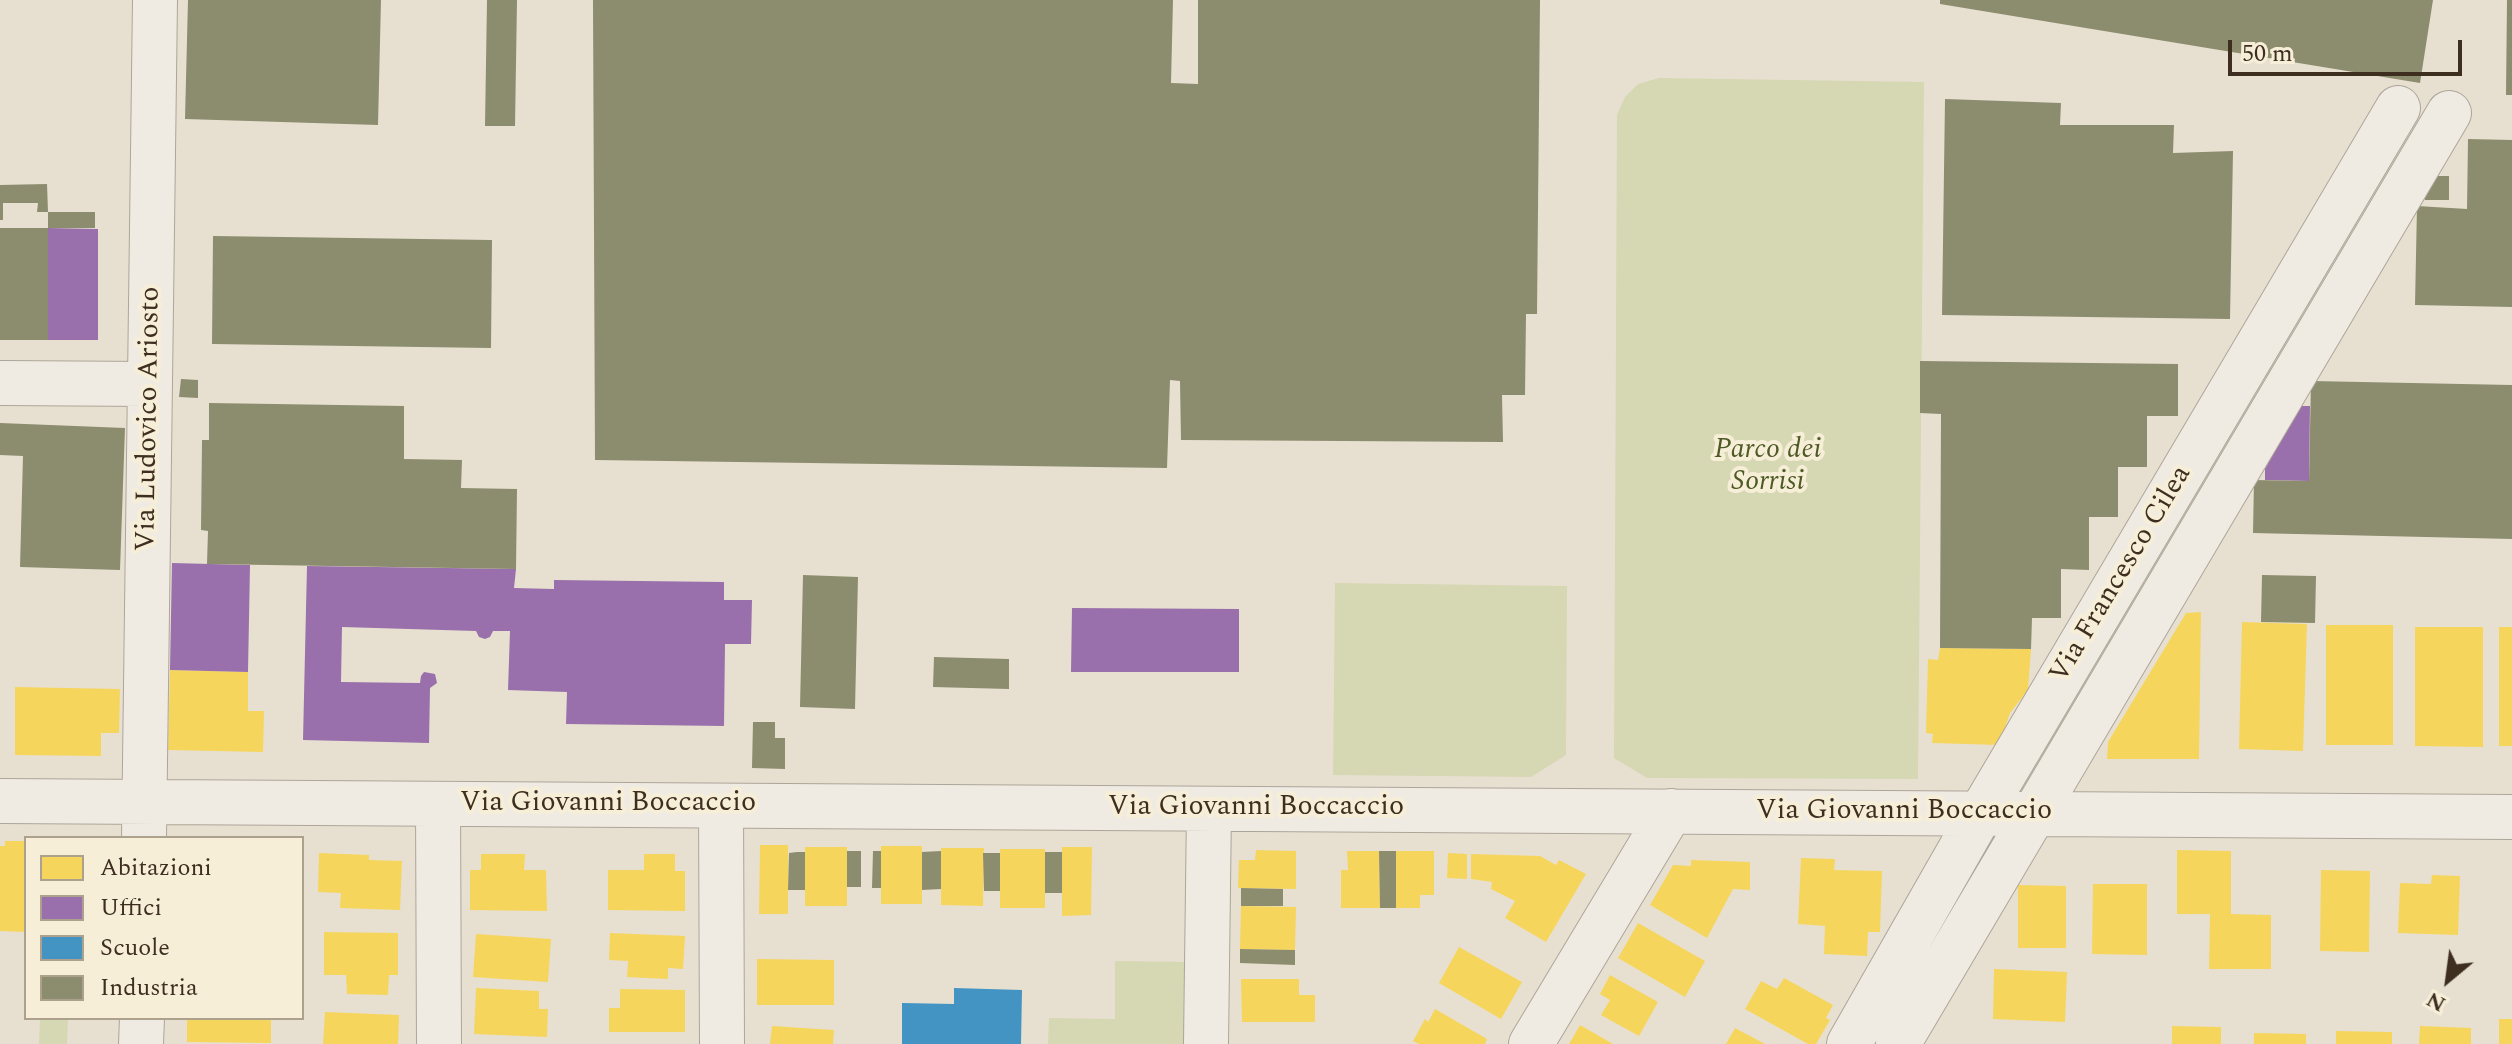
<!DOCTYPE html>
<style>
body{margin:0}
#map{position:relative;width:2512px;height:1044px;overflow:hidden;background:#e7e0d1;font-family:Spectral,serif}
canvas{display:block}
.legend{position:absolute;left:24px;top:836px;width:280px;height:184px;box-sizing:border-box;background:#f7eed8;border:2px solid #ada18e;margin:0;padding:10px 14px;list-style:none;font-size:24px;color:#3d2e20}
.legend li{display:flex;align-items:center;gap:16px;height:40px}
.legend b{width:40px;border:2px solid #ada18e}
.north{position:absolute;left:2408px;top:940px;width:80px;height:80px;-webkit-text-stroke:6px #f7eed8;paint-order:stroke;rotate:209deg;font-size:22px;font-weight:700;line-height:32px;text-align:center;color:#3d2e20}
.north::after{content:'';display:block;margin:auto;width:28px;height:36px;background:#3d2e20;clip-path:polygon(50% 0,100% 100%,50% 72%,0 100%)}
.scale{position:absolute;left:2228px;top:40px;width:234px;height:36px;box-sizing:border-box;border:4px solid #3d2e20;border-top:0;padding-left:10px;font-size:24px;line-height:28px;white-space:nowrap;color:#3d2e20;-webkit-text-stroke:6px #f7eed8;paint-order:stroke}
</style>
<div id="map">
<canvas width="2512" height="1044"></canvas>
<ul class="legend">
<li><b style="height:22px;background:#f6d55c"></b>Abitazioni</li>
<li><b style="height:22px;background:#9970ab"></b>Uffici</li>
<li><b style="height:22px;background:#4393c3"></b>Scuole</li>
<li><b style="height:22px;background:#8c8c6e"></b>Industria</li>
</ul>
<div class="north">N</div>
<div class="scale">50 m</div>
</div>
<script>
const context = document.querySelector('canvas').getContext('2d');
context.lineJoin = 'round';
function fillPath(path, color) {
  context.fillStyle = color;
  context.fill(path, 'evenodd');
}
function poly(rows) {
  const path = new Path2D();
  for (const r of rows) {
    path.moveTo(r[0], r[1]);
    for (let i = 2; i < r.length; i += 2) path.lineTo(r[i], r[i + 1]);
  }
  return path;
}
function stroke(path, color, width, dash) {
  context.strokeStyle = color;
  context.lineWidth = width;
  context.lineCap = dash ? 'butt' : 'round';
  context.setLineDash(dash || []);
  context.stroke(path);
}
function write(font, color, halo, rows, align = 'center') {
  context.font = font + ' Spectral,serif';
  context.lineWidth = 8;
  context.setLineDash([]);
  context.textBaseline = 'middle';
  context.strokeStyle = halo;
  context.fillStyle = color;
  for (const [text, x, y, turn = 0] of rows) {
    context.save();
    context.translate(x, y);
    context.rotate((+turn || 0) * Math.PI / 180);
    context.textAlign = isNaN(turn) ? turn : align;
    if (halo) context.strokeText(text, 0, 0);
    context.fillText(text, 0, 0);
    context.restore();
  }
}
const green = poly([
 [1659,78,1924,82,1918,779,1647,778,1614,758,1617,115,1625,97,1638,84],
 [1335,583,1567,586,1566,755,1531,777,1333,775],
 [1115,961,1190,962,1189,1044,1048,1044,1049,1018,1115,1019],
 [40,1018,68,1018,67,1044,39,1044]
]);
const homes = poly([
 [2201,612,2199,759,2107,759,2108,742,2186,613],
 [2242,622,2307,624,2303,751,2239,749],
 [2326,625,2393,625,2393,745,2326,745],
 [2415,627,2483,627,2483,747,2415,746],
 [2499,627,2512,627,2512,746,2499,746],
 [1940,648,2031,649,2028,690,2010,713,1999,745,1932,743,1933,734,1926,733,1928,659,1938,660],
 [170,670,248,672,248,711,264,711,263,752,168,750],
 [15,687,120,689,119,733,101,733,101,756,15,755],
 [5,841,26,841,26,932,0,931,0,846,5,846],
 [760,845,788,845,788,914,759,914],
 [881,846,922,846,922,904,881,904],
 [805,847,847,847,847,906,805,906],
 [1062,847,1092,847,1091,915,1062,916],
 [941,848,984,848,983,906,941,905],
 [1000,849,1045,849,1045,908,1000,908],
 [1256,850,1296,851,1296,889,1238,888,1239,860,1255,860],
 [2177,850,2231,851,2231,914,2271,915,2271,969,2209,969,2210,914,2177,914],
 [1347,851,1379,851,1380,908,1341,908,1341,870,1348,870],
 [1396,851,1434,851,1434,895,1420,895,1420,908,1396,908],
 [319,853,369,855,369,860,402,861,400,910,340,908,341,893,318,892],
 [1448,853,1467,854,1467,879,1447,878],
 [481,854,525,854,524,870,546,870,547,911,470,910,470,870,481,870],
 [644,854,675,854,675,871,685,871,685,911,608,910,608,870,644,870],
 [1471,854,1540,856,1556,865,1559,860,1586,874,1546,942,1505,918,1515,901,1491,889,1492,882,1471,879],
 [1801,858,1835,859,1834,870,1882,871,1880,932,1868,932,1867,956,1824,954,1825,926,1798,924],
 [1691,860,1750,862,1750,890,1733,889,1707,938,1650,905,1673,865,1691,866],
 [2321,870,2370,871,2369,952,2320,951],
 [2432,875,2460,876,2458,935,2398,933,2400,883,2431,884],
 [2093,884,2147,884,2147,955,2092,954],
 [2018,885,2066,886,2066,948,2018,948],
 [1241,906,1296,907,1295,950,1240,949],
 [1638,923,1705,961,1685,997,1618,958],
 [324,932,398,933,398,975,389,975,388,995,347,994,346,975,324,975],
 [610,933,685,936,683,969,668,968,668,979,627,977,628,961,609,960],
 [476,934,551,939,548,982,473,977],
 [1459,947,1522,982,1501,1019,1439,983],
 [757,959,834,960,834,1005,757,1005],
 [1994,969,2067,972,2065,1022,1993,1019],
 [1610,975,1658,1002,1639,1036,1601,1015,1610,1000,1600,994],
 [1784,978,1833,1005,1826,1018,1830,1020,1816,1044,1808,1044,1745,1009,1761,981,1777,989],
 [1241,979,1299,979,1299,995,1315,995,1315,1022,1242,1022],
 [476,988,539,991,539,1009,548,1009,547,1037,474,1034],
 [620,989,685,990,685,1032,609,1032,609,1008,620,1008],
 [1435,1009,1487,1039,1485,1044,1419,1044,1413,1041,1425,1019,1428,1022],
 [325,1012,399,1015,398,1044,323,1044],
 [187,1018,271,1018,271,1043,187,1042],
 [2499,1019,2512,1019,2512,1044,2499,1044],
 [1580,1025,1613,1044,1569,1044],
 [772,1026,834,1030,833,1044,770,1044],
 [2172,1026,2221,1027,2221,1044,2172,1044],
 [2420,1026,2471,1028,2471,1044,2419,1044],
 [1735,1028,1765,1044,1726,1044],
 [2336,1031,2392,1032,2392,1044,2336,1044],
 [2254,1033,2306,1034,2306,1044,2254,1044]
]);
const offices = poly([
 [48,228,98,229,98,340,48,340],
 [2299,406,2310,406,2309,481,2265,480,2265,469],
 [172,563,250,565,248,672,170,670],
 [307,566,516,569,514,588,554,589,554,580,724,582,724,600,752,600,751,644,725,644,724,726,566,724,567,692,508,690,510,631,493,631,490,637,485,639,479,637,476,631,342,627,341,682,420,683,421,676,424,672,435,674,437,683,430,688,429,743,303,740],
 [1072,608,1239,609,1239,672,1071,672]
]);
const schools = poly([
 [954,988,1022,990,1021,1044,902,1044,902,1003,954,1004]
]);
const industry = poly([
 [188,0,381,0,378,125,185,119],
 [487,0,517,0,515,126,485,126],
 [593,0,1173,0,1171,83,1198,84,1198,0,1540,0,1537,314,1526,314,1525,395,1502,395,1503,442,1181,440,1180,381,1170,380,1167,468,595,460],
 [1940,0,2433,0,2420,83,1940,4],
 [2507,0,2512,0,2512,95,2506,95],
 [1945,99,2061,103,2060,125,2174,125,2173,153,2233,151,2230,319,1942,315],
 [2468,139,2512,140,2512,307,2415,305,2417,206,2467,209],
 [2425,176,2449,176,2449,200,2425,200],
 [47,184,48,212,37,212,38,203,3,203,3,220,0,220,0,185],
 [48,212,95,212,95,228,48,228],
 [0,228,48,228,48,340,0,340],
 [213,236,492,240,491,348,212,344],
 [1920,361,2178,364,2178,416,2147,416,2147,467,2118,467,2118,517,2089,517,2089,570,2061,569,2061,618,2032,618,2031,649,1940,648,1941,414,1920,413],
 [181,379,198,380,198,398,179,397],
 [2311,381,2512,385,2512,539,2253,533,2254,480,2309,481],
 [209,403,404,406,404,459,462,460,461,488,517,489,516,569,207,564,208,531,201,530,202,440,209,440],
 [0,423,125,428,120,570,20,567,23,456,0,455],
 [803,575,858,577,855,709,800,707],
 [2262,575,2316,576,2315,623,2261,622],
 [934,657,1009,659,1009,689,933,687],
 [753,722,775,722,775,738,785,738,785,769,752,768],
 [847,851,861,851,861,887,847,887],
 [873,851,881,851,881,888,872,888],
 [941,851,941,889,922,890,922,852],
 [1379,851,1396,851,1396,908,1380,908],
 [797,852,805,852,805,890,788,890,789,853],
 [1045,852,1062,852,1062,893,1045,893],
 [983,853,1000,853,1000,891,984,891],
 [1241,888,1283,889,1283,906,1241,906],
 [1240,949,1295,950,1295,965,1240,963]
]);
const minor = poly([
 [0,383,150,384],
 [0,801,2512,817],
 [438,804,439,1044],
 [721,806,722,1044],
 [144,838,155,0],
 [141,1044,142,1018],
 [1206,1044,1209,809],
 [1531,1044,1671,811],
 [1849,1044,1981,813,2398,108],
 [1898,1044,2449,113]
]);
const streetNames = [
 ["Via Ludovico Ariosto",150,419,-89],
 ["Via Francesco Cilea",2122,575,-59],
 ["Via Giovanni Boccaccio",608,805],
 ["Via Giovanni Boccaccio",1256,809],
 ["Via Giovanni Boccaccio",1904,813]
];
const parkNames = [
 ["Parco dei",1768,452],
 ["Sorrisi",1768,484]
];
fillPath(green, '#d6d7b3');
fillPath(homes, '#f6d55c');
fillPath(offices, '#9970ab');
fillPath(schools, '#4393c3');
fillPath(industry, '#8c8c6e');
stroke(minor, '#ada599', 46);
stroke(minor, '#efebe3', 44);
write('28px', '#3d2e20', '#f7eed8', streetNames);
write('italic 28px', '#4d5a26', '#f7eed8', parkNames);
</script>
